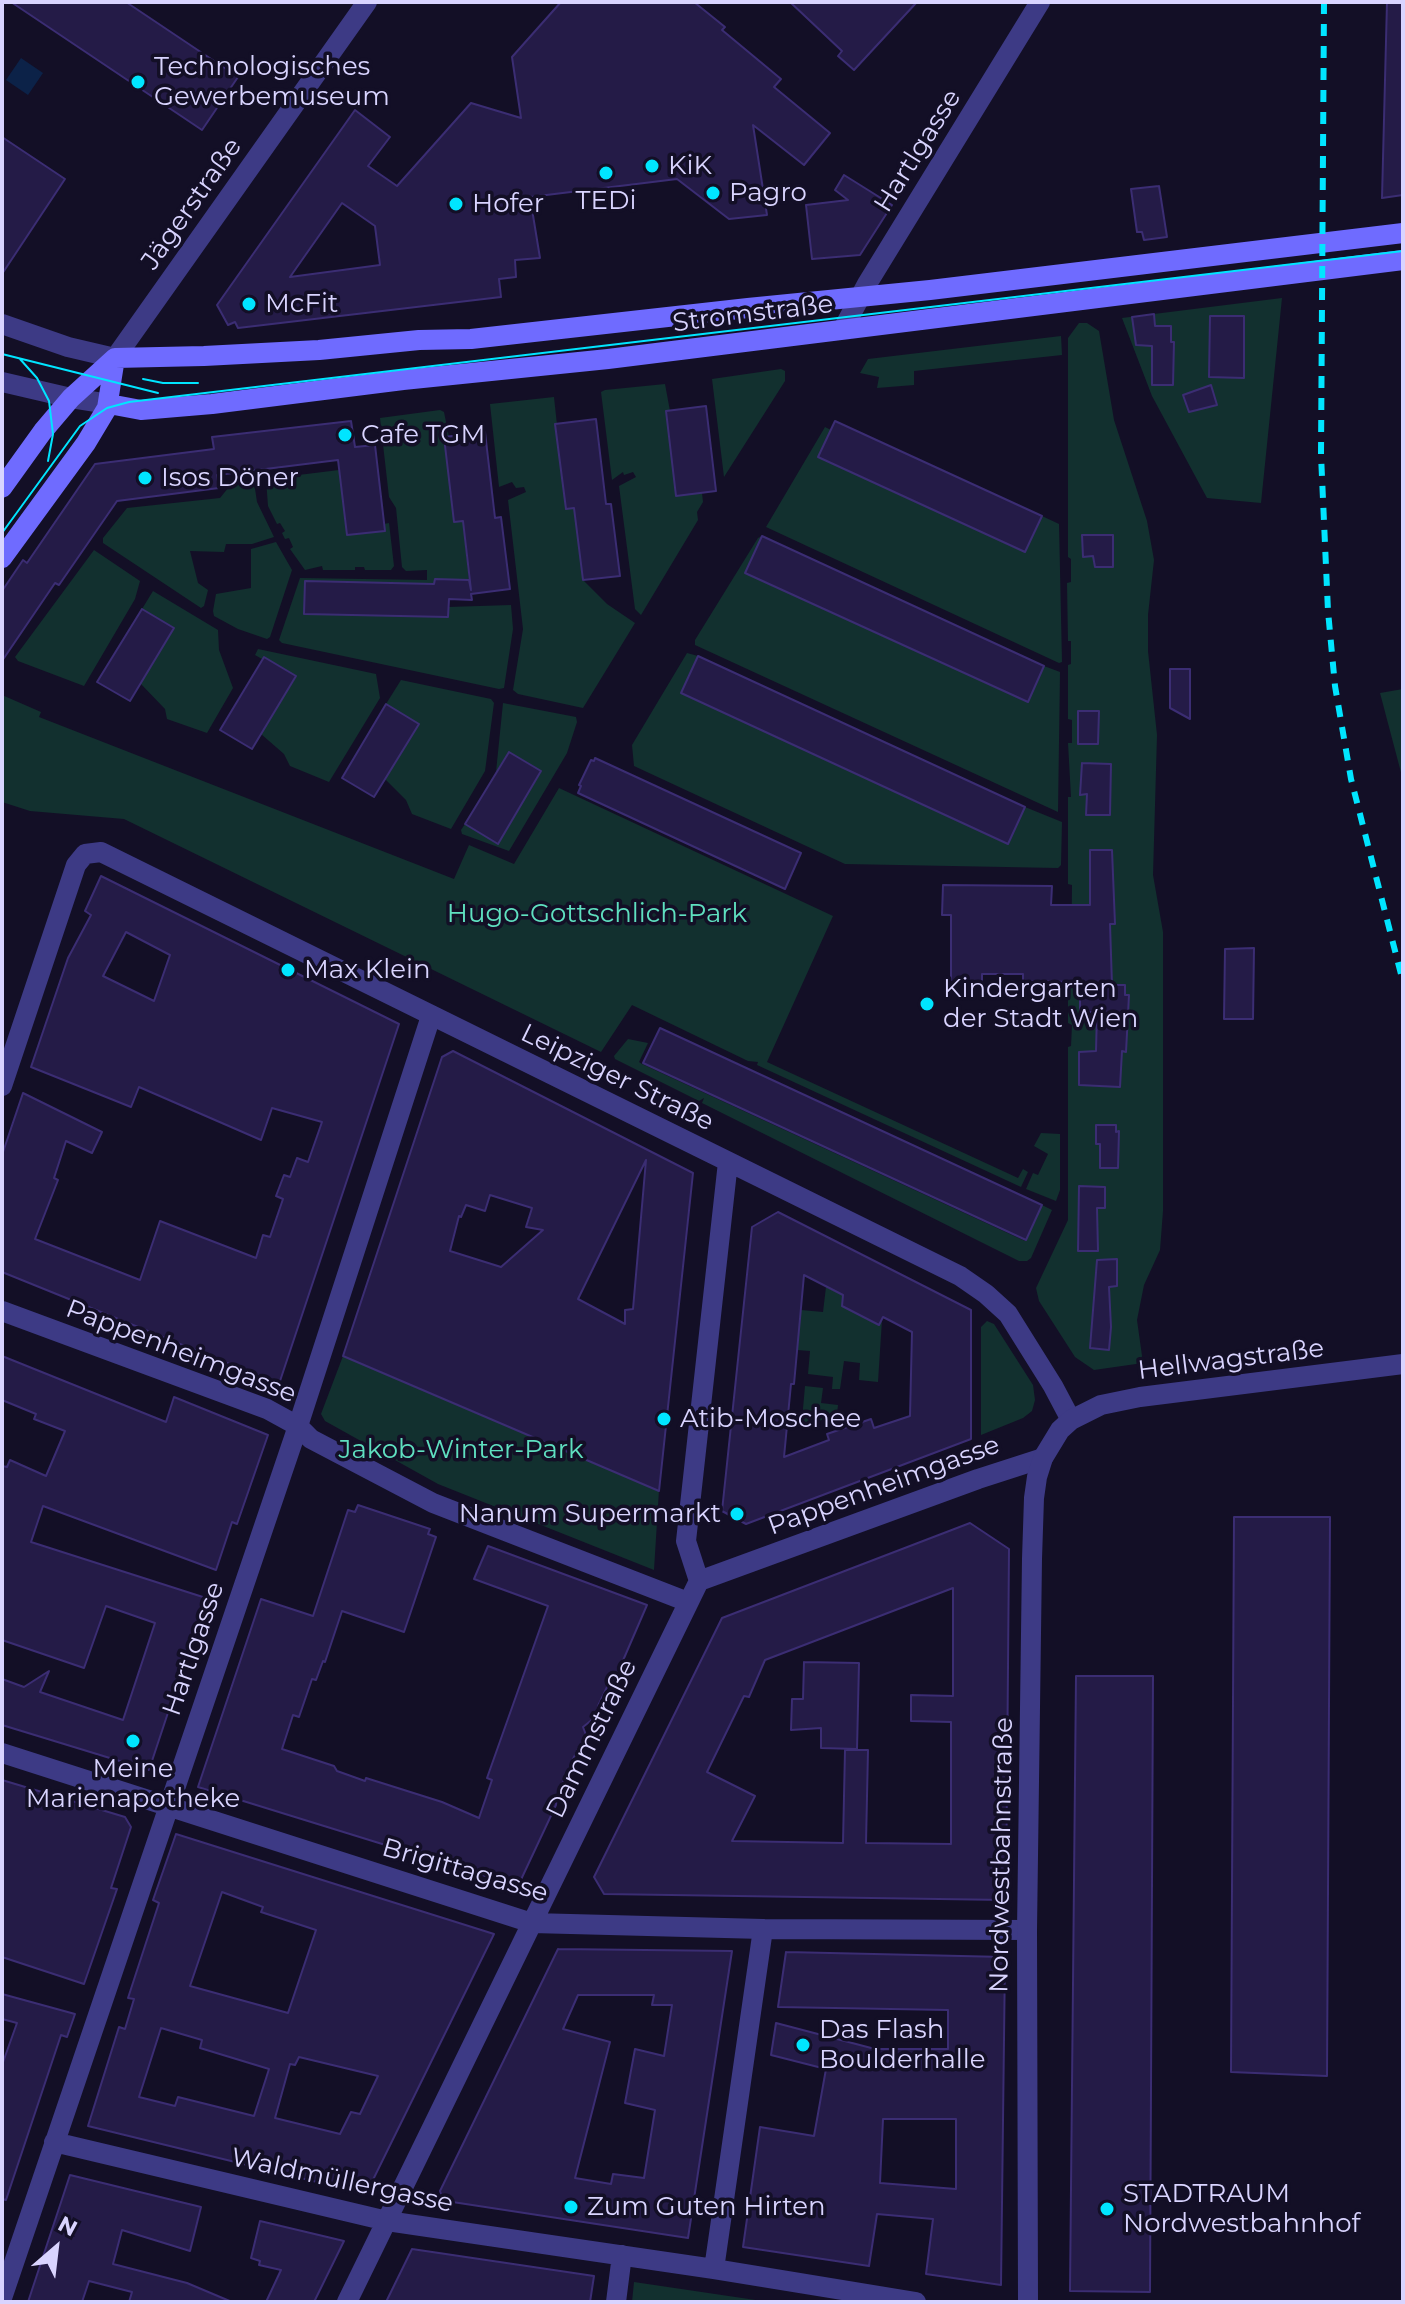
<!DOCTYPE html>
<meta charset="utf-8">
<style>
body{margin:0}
#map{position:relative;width:1405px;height:2304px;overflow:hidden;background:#130f26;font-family:Montserrat,sans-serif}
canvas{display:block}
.frame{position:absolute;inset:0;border:4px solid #d9d4ff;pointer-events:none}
.north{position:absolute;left:16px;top:2208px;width:80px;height:80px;-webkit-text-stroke:6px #130f26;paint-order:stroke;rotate:28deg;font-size:22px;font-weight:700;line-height:32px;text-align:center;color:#d9d4ff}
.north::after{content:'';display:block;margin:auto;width:28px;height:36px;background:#d9d4ff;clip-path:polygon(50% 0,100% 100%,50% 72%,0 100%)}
</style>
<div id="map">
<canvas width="1405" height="2304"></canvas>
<div class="frame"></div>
<div class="north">N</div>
</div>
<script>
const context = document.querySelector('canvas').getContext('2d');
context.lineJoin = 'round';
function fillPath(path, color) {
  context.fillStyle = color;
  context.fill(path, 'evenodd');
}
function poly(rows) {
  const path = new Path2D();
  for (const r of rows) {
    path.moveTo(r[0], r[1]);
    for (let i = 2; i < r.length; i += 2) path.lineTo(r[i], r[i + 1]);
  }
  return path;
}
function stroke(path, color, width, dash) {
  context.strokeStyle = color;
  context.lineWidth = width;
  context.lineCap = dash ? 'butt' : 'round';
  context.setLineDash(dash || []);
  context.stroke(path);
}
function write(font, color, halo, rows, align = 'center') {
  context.font = font + ' Montserrat,sans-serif';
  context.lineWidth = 7;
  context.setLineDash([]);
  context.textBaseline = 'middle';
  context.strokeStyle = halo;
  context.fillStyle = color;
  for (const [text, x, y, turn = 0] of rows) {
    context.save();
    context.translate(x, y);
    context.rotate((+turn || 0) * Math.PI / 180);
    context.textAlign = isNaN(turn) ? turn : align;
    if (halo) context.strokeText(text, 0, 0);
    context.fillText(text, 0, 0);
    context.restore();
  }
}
const green = poly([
 [1282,298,1261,503,1207,498,1152,396,1122,318],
 [1079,323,1087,323,1099,331,1114,420,1147,521,1154,560,1148,615,1148,651,1157,735,1153,875,1163,932,1163,1211,1160,1250,1144,1285,1137,1320,1143,1363,1094,1370,1075,1357,1039,1301,1036,1288,1068,1220,1068,1047,1071,1046,1072,1025,1068,1023,1068,989,1071,988,1072,885,1068,884,1068,797,1071,797,1068,743,1072,743,1072,720,1068,719,1068,665,1071,664,1071,641,1068,641,1067,583,1071,582,1071,559,1068,557,1068,338],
 [1061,336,1062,355,914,371,914,385,877,388,879,377,860,373,868,359],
 [781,369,785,371,785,381,724,477,712,379],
 [665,384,670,411,666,412,676,496,702,493,703,502,697,512,698,520,641,615,635,609,619,486,636,477,633,472,624,475,623,472,612,480,601,392,605,390],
 [554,397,566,509,574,508,583,580,607,604,635,623,583,708,518,694,513,690,523,629,508,500,526,492,524,487,516,488,512,482,499,487,490,404],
 [440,410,444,412,449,437,454,522,463,521,469,580,435,579,434,584,305,582,448,607,511,605,513,629,504,688,499,689,282,643,279,640,300,578,427,580,427,570,406,571,402,567,396,508,389,497,380,418],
 [825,427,831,430,819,457,1024,552,1042,516,1059,524,1062,662,1059,663,766,527],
 [339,470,347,535,384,531,384,524,389,523,394,566,391,570,365,570,364,567,355,567,355,570,323,570,322,566,305,570,290,549,293,547,289,538,285,539,282,533,285,531,280,523,277,524,268,506,266,479],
 [244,481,254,482,257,502,274,537,252,544,226,544,224,552,190,551,198,583,208,590,204,606,201,608,103,543,103,538,127,508,220,498,233,482],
 [762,536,746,573,1027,702,1044,666,1060,672,1058,812,695,645,695,640,758,538],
 [276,542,292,570,270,637,267,639,238,629,214,616,213,611,216,594,251,588,251,549],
 [94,550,140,581,135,599,84,686,18,661,15,657],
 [153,591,218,630,219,650,233,688,207,733,167,719,165,709,140,683,173,629,142,609],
 [258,649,376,674,380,698,329,782,290,766,284,754,261,734,296,677,264,657,262,659,255,655],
 [687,653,698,656,682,693,1007,844,1025,807,1062,822,1061,865,1058,868,845,864,634,766,632,745],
 [401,680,491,699,494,703,485,771,451,829,412,814,406,800,385,779,418,724,386,704],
 [1403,689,1403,780,1380,693],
 [2,695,41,712,39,717,454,879,469,845,514,864,559,788,833,916,767,1062,1018,1178,1023,1169,1028,1172,1021,1187,757,1065,758,1062,748,1061,632,1005,601,1052,124,819,30,811,2,802],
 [503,703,576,717,577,722,567,753,509,851,462,834,461,830,465,824,498,844,541,772,509,752,496,772],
 [628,1039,648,1043,639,1062,642,1064,1025,1241,1042,1205,1052,1210,1031,1258,1027,1261,1019,1261,702,1103,704,1098,699,1101,615,1059,614,1056],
 [1041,1133,1060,1134,1060,1190,1056,1201,1026,1189,1033,1173,1038,1175,1048,1154,1034,1146],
 [826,1287,843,1295,842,1306,878,1325,882,1320,878,1382,859,1380,860,1363,844,1361,840,1389,832,1389,833,1377,808,1374,810,1351,797,1350,801,1310,823,1312],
 [987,1321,994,1324,1033,1385,1035,1400,1032,1411,1023,1418,981,1435,981,1327],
 [343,1356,659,1490,654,1570,438,1484,325,1421,321,1414],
 [805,1386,823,1388,821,1403,838,1405,837,1414,809,1425,802,1420],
 [634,2282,769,2302,632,2302]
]);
const water = poly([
 [21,58,43,73,28,95,6,80]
]);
const building = poly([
 [11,2,126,2,238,77,202,130,11,2],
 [561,2,694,2,725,27,722,30,781,79,774,87,830,133,804,165,753,125,767,215,729,219,677,179,530,197,540,258,515,260,516,277,499,279,501,297,238,328,235,322,228,325,217,305,355,110,390,137,368,166,397,186,471,103,521,118,512,57,561,2],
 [342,203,375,226,380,265,290,277,342,203],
 [790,2,917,2,854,70,838,56,842,51,790,2],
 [1387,2,1403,2,1403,195,1382,198,1387,2],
 [2,137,65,179,2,274,2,137],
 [844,175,892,205,860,255,812,259,806,205,848,200,835,190,844,175],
 [1159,186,1167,237,1144,240,1142,232,1137,232,1131,189,1159,186],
 [1154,314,1155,326,1171,326,1171,342,1174,342,1173,385,1152,385,1152,346,1136,345,1132,317,1154,314],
 [1210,316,1244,316,1244,378,1209,377,1210,316],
 [1211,385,1217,405,1189,412,1183,395,1211,385],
 [706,406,716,491,676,496,666,411,706,406],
 [596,419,606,504,611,504,620,576,583,580,574,508,566,509,555,424,596,419],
 [351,421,355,447,375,445,385,531,347,535,338,460,217,475,219,488,117,501,59,585,55,583,2,661,2,591,23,560,27,563,95,464,214,449,212,437,351,421],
 [835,421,1042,516,1025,552,818,457,835,421],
 [485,432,495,518,501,517,510,589,471,594,472,600,449,599,448,617,304,614,305,581,434,584,435,579,469,580,471,590,463,521,454,522,444,437,485,432],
 [1082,535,1113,535,1113,567,1095,567,1093,556,1083,557,1082,535],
 [762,536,1044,666,1028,702,745,573,762,536],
 [142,609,174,628,130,701,97,682,142,609],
 [698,656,1025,807,1008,844,681,693,698,656],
 [264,657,296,676,252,749,220,730,264,657],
 [1170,669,1190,669,1190,719,1170,708,1170,669],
 [386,704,419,724,374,797,342,778,386,704],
 [1078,711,1099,711,1098,744,1078,744,1078,711],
 [509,752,541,771,498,844,465,824,509,752],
 [595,758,801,853,785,889,578,793,581,786,579,785,591,760,594,761,595,758],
 [1082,763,1111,764,1110,815,1086,815,1087,794,1080,795,1082,763],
 [1090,850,1112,850,1115,924,1110,924,1112,985,1125,985,1125,995,1129,995,1126,1052,1122,1051,1120,1087,1079,1085,1079,1052,1096,1051,1097,1012,1080,1012,1080,982,1023,981,1023,974,982,974,982,981,951,981,951,915,942,915,943,885,1052,886,1051,905,1090,905,1090,850],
 [101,876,399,1024,279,1384,2,1272,2,1155,23,1093,102,1132,92,1153,66,1141,54,1178,58,1180,35,1239,140,1280,160,1221,256,1258,263,1235,270,1237,283,1199,276,1196,284,1175,290,1177,297,1158,308,1162,322,1122,272,1108,261,1140,139,1087,131,1107,31,1067,68,958,91,915,85,911,101,876],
 [126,932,170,955,154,1001,103,976,126,932],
 [1254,948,1253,1019,1224,1019,1225,949,1254,948],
 [660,1028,1042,1205,1026,1240,643,1063,660,1028],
 [453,1051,693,1173,659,1491,343,1356,442,1057,453,1051],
 [646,1160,633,1309,625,1310,625,1324,578,1299,646,1160],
 [490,1195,532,1208,526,1227,543,1230,501,1267,450,1251,459,1216,461,1217,466,1205,485,1211,490,1195],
 [1096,1125,1116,1125,1116,1132,1119,1131,1118,1168,1100,1168,1100,1144,1096,1144,1096,1125],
 [1079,1186,1105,1187,1105,1208,1097,1208,1098,1251,1078,1251,1079,1186],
 [778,1212,971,1310,971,1439,746,1524,722,1511,752,1227,778,1212],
 [804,1275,843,1295,842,1306,879,1325,883,1317,912,1332,910,1416,874,1428,871,1419,827,1434,829,1440,784,1457,791,1384,794,1384,804,1275],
 [1117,1259,1117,1286,1109,1287,1111,1327,1109,1350,1090,1348,1097,1260,1117,1259],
 [2,1356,166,1422,174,1397,268,1435,237,1524,232,1522,216,1570,43,1506,31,1542,206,1598,149,1770,2,1725,2,1679,24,1687,49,1671,40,1692,123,1720,155,1623,106,1606,84,1668,2,1640,2,1466,7,1467,10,1460,46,1476,65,1431,34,1419,36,1414,2,1400,2,1356],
 [358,1505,430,1529,428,1534,436,1537,404,1632,342,1611,325,1662,323,1661,316,1680,312,1679,299,1717,293,1715,282,1749,334,1766,337,1771,365,1781,366,1778,442,1802,479,1818,492,1780,487,1778,548,1606,474,1579,488,1546,647,1605,615,1679,608,1685,598,1706,598,1715,583,1727,589,1743,579,1747,573,1759,574,1769,566,1775,557,1796,556,1805,518,1886,198,1787,261,1599,313,1616,348,1510,355,1512,358,1505],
 [1234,1517,1330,1517,1327,2076,1231,2072,1234,1517],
 [970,1523,1009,1549,1006,1900,604,1894,594,1877,722,1618,970,1523],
 [953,1588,953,1696,911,1695,911,1721,951,1722,951,1844,866,1843,868,1750,845,1750,843,1843,732,1841,755,1796,707,1772,744,1696,749,1697,765,1660,953,1588],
 [804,1662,859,1663,857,1749,821,1748,821,1728,791,1730,792,1699,803,1699,804,1662],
 [1076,1676,1153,1676,1150,2292,1070,2291,1076,1676],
 [2,1780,125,1817,131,1827,111,1888,117,1889,84,1984,2,1957,2,1780],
 [176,1834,494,1934,366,2194,88,2126,119,2027,125,2029,134,1999,128,1998,159,1903,153,1900,176,1834],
 [222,1892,263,1907,261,1912,316,1930,288,2013,190,1986,222,1892],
 [161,2028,202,2040,200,2048,269,2069,254,2116,178,2097,175,2106,139,2097,161,2028],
 [299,2057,378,2076,360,2114,351,2112,340,2134,275,2118,290,2064,295,2065,299,2057],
 [558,1949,732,1951,688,2238,446,2201,442,2197,440,2191,558,1949],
 [578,1995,654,1995,652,2005,672,2005,664,2056,635,2049,625,2103,655,2110,644,2178,613,2174,611,2184,575,2178,610,2042,563,2029,578,1995],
 [786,1952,1005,1957,1001,2285,926,2274,933,2219,877,2214,869,2266,743,2247,760,2127,814,2136,826,2069,771,2055,776,2023,875,2049,948,2049,948,2010,778,2007,786,1952],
 [883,2119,956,2119,956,2189,880,2183,883,2119],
 [2,1994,75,2014,67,2037,61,2035,6,2200,2,2199,2,2065,17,2023,2,2019,2,1994],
 [70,2175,201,2207,190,2251,122,2230,113,2264,187,2283,232,2302,129,2302,132,2292,89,2281,82,2302,28,2302,70,2175],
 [260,2221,344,2241,314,2302,266,2302,281,2270,259,2265,260,2261,251,2258,260,2221],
 [412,2249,594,2276,590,2302,386,2302,412,2249]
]);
const minor = poly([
 [843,329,867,284,1040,2],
 [2,1086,76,865,85,854,101,852,960,1276,986,1294,1008,1314,1053,1386,1071,1420],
 [2,1311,267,1409,298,1426,311,1439,433,1503,688,1602],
 [699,1581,978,1479,1043,1458],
 [2,1753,532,1923,763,1929,1027,1930],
 [54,2142,387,2221,714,2269,916,2302],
 [714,2269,763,1929],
 [2,2298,298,1426,431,1016],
 [347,2302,699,1581,686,1541,728,1162],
 [616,2302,622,2255]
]);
const tertiary = poly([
 [2,324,68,347,115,358,367,2],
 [2,382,71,398,109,404],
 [1028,2302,1027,1930,1032,1559,1034,1498,1037,1477,1043,1458,1060,1430,1071,1420,1101,1405,1140,1397,1403,1364]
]);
const secondary = poly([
 [115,358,204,356,319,350,419,340,471,339,748,308,930,290,1403,233],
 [109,404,141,410,212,404,403,380,608,359,1403,260],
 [2,488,43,431,71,398,115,358],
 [2,558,86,443,107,408,115,358]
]);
const tram = poly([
 [2,354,158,393],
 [20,359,37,378,49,401,53,434,48,461],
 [143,379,163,383,198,383],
 [2,533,80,426,107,408,129,402,1403,251]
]);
const rail = poly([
 [1324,2,1321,455,1328,611,1335,686,1351,779,1403,982]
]);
const markers = [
 [138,82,8,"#00e5ff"],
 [652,166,8,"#00e5ff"],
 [606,173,8,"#00e5ff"],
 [713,193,8,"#00e5ff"],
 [456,204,8,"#00e5ff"],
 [249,304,8,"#00e5ff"],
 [345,435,8,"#00e5ff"],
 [145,478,8,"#00e5ff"],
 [288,970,8,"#00e5ff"],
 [927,1004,8,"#00e5ff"],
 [664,1419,8,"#00e5ff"],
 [737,1514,8,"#00e5ff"],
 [133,1741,8,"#00e5ff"],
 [803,2045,8,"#00e5ff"],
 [571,2207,8,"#00e5ff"],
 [1107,2209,8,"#00e5ff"]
];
const poiNames = [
 ["Technologisches",154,67],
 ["Gewerbemuseum",154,97],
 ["KiK",668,166],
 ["Pagro",729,193],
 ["TEDi",606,201,"center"],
 ["Hofer",472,204],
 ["McFit",265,304],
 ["Cafe TGM",361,435],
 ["Isos Döner",161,478],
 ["Max Klein",304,970],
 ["Kindergarten",943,989],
 ["der Stadt Wien",943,1019],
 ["Atib-Moschee",680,1419],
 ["Nanum Supermarkt",721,1514,"right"],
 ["Meine",133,1769,"center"],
 ["Marienapotheke",133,1799,"center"],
 ["Das Flash",819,2030],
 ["Boulderhalle",819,2060],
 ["STADTRAUM",1123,2194],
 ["Nordwestbahnhof",1123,2224],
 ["Zum Guten Hirten",587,2207]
];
const streetNames = [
 ["Hartlgasse",918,151,-58],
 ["Jägerstraße",192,204,-55],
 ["Stromstraße",753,314,-7],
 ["Leipziger Straße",617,1078,26],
 ["Pappenheimgasse",181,1352,21],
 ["Hellwagstraße",1231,1360,-7],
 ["Pappenheimgasse",884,1486,-20],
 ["Hartlgasse",194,1649,-71],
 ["Dammstraße",592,1739,-64],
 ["Nordwestbahnstraße",1002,1855,-89],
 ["Brigittagasse",465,1871,16],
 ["Waldmüllergasse",342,2181,12]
];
const parkNames = [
 ["Hugo-Gottschlich-Park",597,914],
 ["Jakob-Winter-Park",461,1450]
];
fillPath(green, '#12302f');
fillPath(water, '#0c2248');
fillPath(building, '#241b47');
stroke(building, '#3b2d73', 2);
stroke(minor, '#3d3a85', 20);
stroke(tertiary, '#3d3a85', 20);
stroke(secondary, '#6f6bff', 20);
stroke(tram, '#00e5ff', 2);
stroke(rail, '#00e5ff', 6, [12, 10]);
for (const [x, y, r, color] of markers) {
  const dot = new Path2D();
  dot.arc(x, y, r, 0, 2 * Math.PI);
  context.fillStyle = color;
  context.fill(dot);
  stroke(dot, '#130f26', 3);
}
write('26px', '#d9d4ff', '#130f26', poiNames, 'left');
write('26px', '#d9d4ff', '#130f26', streetNames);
write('26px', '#5fe0c0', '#130f26', parkNames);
</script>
